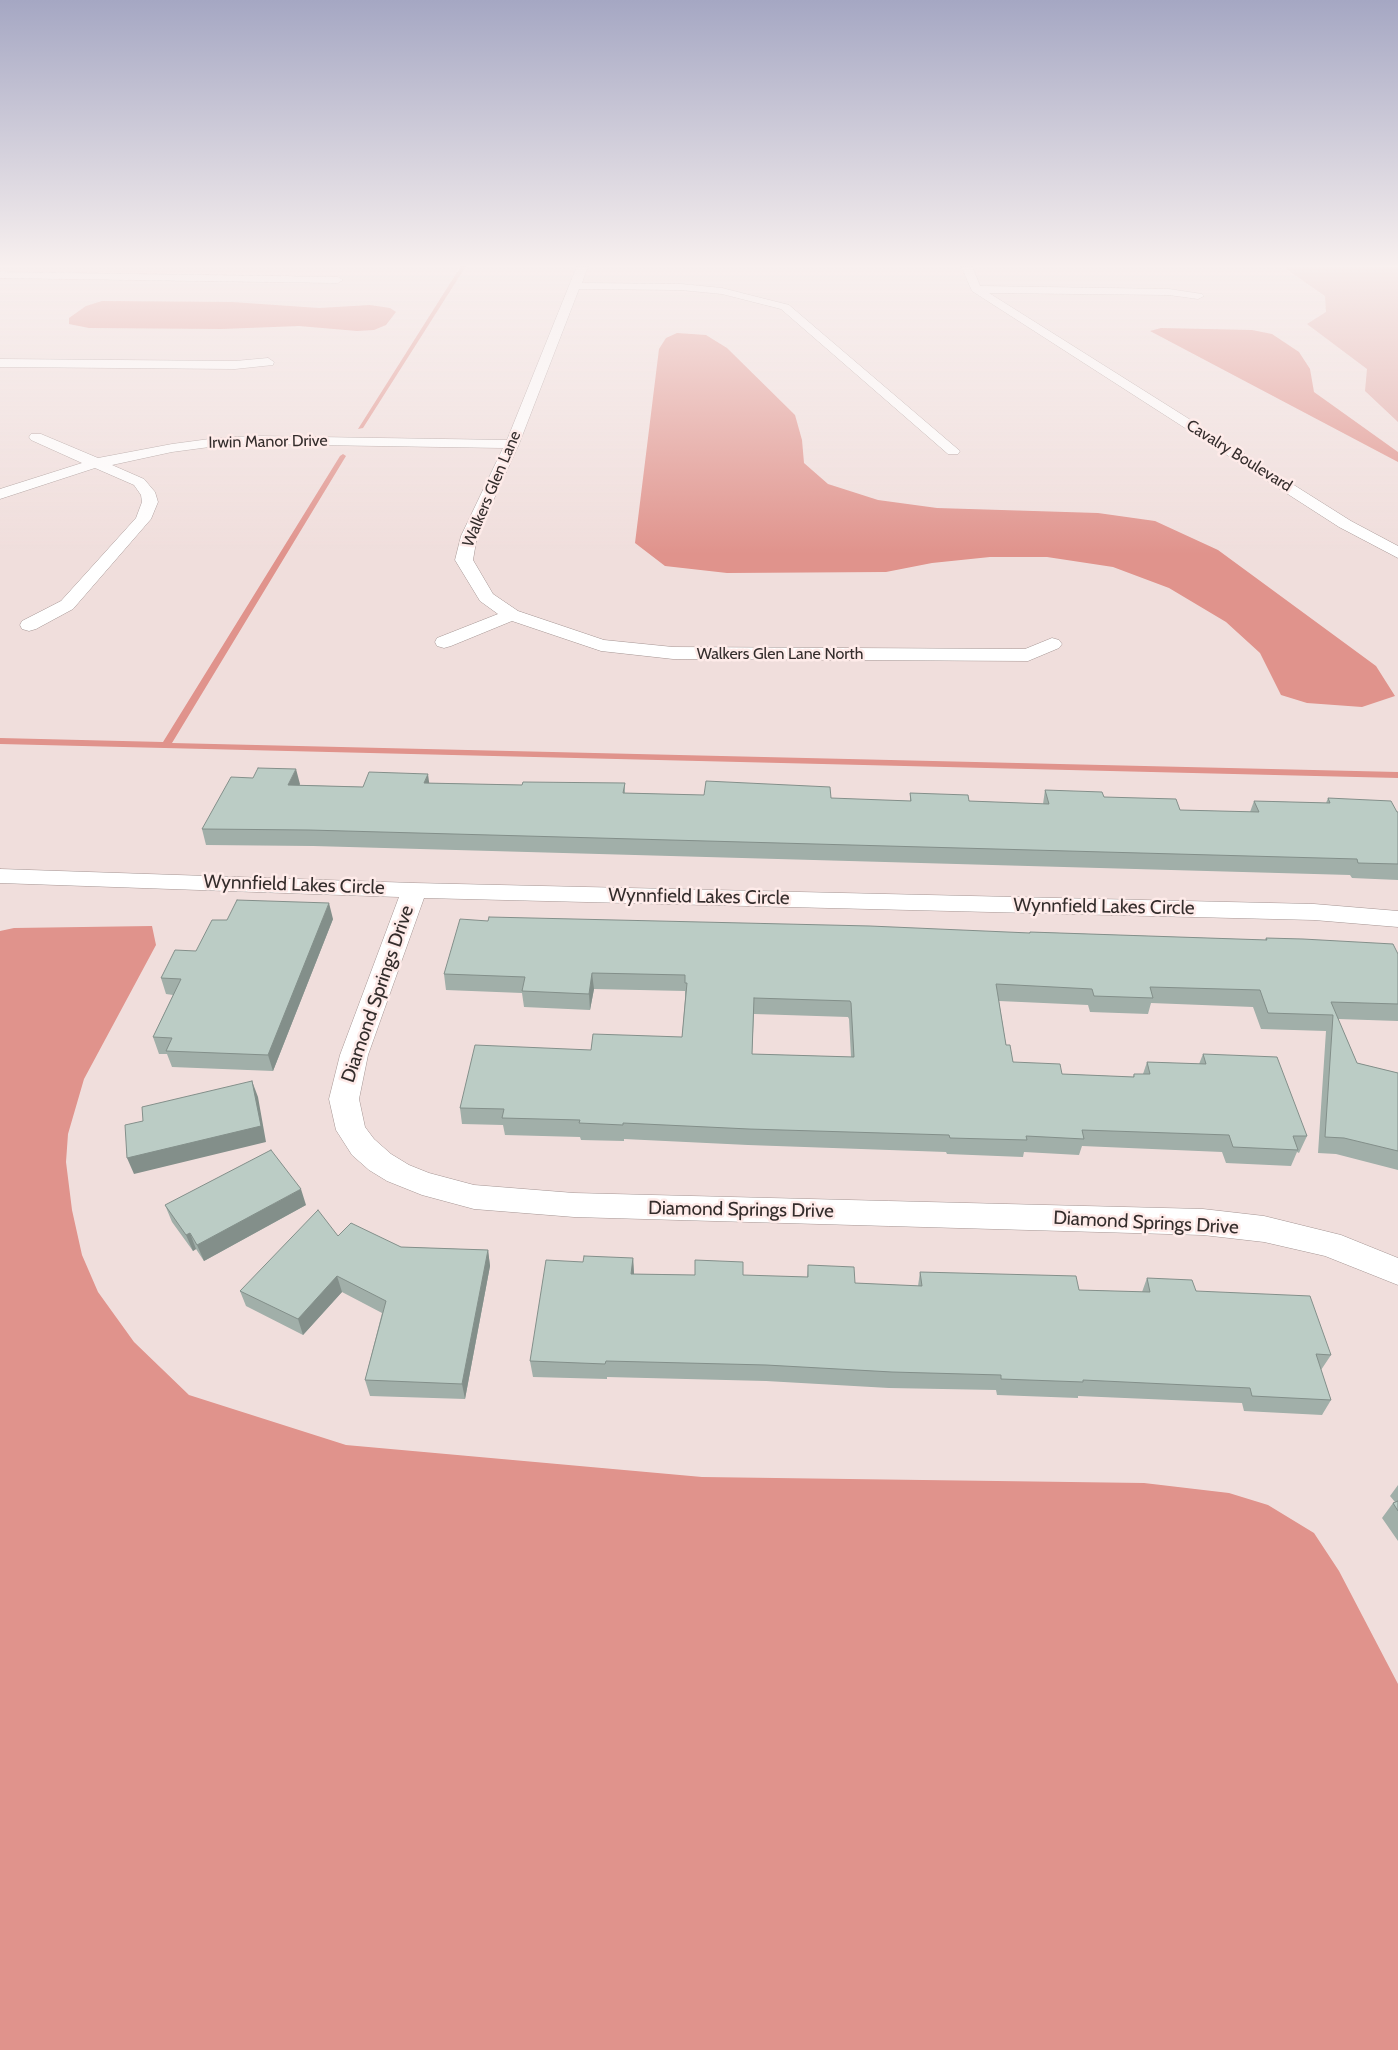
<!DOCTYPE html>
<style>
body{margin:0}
canvas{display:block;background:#f0dedc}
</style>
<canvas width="1398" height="2050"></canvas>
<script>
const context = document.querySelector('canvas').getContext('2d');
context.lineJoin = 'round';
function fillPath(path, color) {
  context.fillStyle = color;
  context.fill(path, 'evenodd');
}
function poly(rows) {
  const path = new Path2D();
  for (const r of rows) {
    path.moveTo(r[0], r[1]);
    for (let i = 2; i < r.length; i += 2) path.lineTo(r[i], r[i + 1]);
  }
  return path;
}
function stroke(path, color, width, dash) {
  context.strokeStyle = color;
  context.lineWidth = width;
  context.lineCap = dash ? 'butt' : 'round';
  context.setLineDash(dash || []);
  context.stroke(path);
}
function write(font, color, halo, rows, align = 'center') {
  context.font = font + ' Cabin,sans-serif';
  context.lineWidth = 5;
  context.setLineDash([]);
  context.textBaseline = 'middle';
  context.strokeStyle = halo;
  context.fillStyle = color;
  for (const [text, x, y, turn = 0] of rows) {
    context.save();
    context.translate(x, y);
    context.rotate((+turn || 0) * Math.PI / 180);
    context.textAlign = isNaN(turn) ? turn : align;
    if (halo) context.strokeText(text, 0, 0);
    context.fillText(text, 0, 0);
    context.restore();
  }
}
const green = poly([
 [1283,267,1398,267,1398,422,1365,391,1367,369,1307,324,1326,312,1325,296]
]);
const water = poly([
 [102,301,232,302,319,308,370,305,390,308,396,312,386,325,374,330,357,331,299,326,222,329,89,328,69,324,69,318,86,306],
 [1161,328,1252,330,1272,334,1299,352,1310,369,1314,392,1398,452,1398,462,1150,331],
 [677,333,706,335,727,348,795,415,802,440,804,463,828,484,878,500,937,508,1098,513,1155,521,1218,550,1376,666,1395,696,1362,707,1307,703,1281,695,1260,653,1226,622,1169,588,1113,567,1047,557,990,557,932,563,886,572,727,573,665,566,635,543,659,349,666,338],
 [152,926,156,945,84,1079,68,1134,66,1162,72,1210,82,1255,98,1292,134,1342,189,1395,346,1445,702,1477,1144,1483,1229,1493,1268,1505,1314,1533,1339,1571,1398,1684,1398,2050,0,2050,0,931,14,928]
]);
const stream = poly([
 [461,266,466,266,363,428,358,429,461,266],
 [343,454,346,456,172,743,1398,772,1398,778,0,744,0,738,163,742,340,456,343,454]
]);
const minor = poly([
 [577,266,588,266,582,283,681,284,722,288,789,305,960,451,958,454,948,454,781,309,722,294,681,290,579,289,519,444,477,536,473,560,493,594,518,611,604,640,673,647,1025,649,1052,638,1059,640,1062,644,1059,648,1028,661,673,659,601,651,512,621,451,646,444,648,437,646,435,642,437,638,498,614,480,601,455,560,461,536,503,448,254,444,217,446,172,452,112,465,144,479,155,492,158,502,151,519,73,609,36,629,29,631,22,629,20,625,22,621,61,601,136,518,142,502,141,495,134,485,95,468,0,499,0,489,82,463,31,440,29,437,31,434,41,434,98,458,172,444,217,438,254,436,507,440,577,266],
 [961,266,972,266,980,286,1169,289,1202,294,1204,296,1198,299,1169,295,989,293,1351,521,1398,546,1398,558,1339,527,972,291,961,266],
 [0,272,338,277,343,280,338,283,0,278,0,272],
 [268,358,274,362,273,365,235,369,0,367,0,359,235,361,268,358],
 [0,869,414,883,1314,904,1398,911,1398,927,1314,920,424,898,368,1055,359,1099,365,1127,374,1139,391,1154,409,1165,429,1173,474,1185,574,1193,1203,1209,1264,1216,1341,1235,1398,1258,1398,1285,1325,1256,1264,1242,1203,1235,574,1217,474,1209,422,1195,387,1181,369,1170,352,1155,336,1130,329,1099,340,1055,399,897,0,883,0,869]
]);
const wall = poly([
 [253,778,300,784,299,785,363,787,429,783,522,785,625,783,625,793,910,801,910,793,969,801,1043,804,1045,790,1104,797,1180,810,1250,812,1254,801,1326,803,1328,798,1398,812,1398,880,1352,878,1350,875,313,846,206,845,202,829],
 [333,919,273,1071,172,1067,167,1054,159,1054,153,1037,173,995,166,994,161,978,196,951,227,920],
 [488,921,1029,933,1030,932,1265,940,1266,938,1398,954,1398,1021,1338,1019,1357,1063,1398,1073,1398,1170,1336,1154,1318,1153,1326,1031,1261,1029,1253,1007,1151,1003,1148,1014,1090,1012,1088,1005,999,1001,1006,1045,1013,1062,1062,1074,1133,1077,1134,1074,1143,1074,1147,1062,1199,1064,1203,1054,1307,1136,1299,1153,1297,1152,1291,1166,1226,1163,1222,1152,1082,1146,1079,1155,1024,1152,1023,1157,947,1154,946,1152,748,1145,624,1139,624,1141,581,1140,580,1137,505,1135,503,1125,462,1124,460,1108,591,1050,682,1037,685,999,685,991,594,989,590,1010,524,1007,522,993,446,990,444,974],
 [754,1014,848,1017,849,1019,851,1057,752,1054],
 [165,1205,306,1205,204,1261,196,1249,193,1251,172,1222],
 [338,1236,401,1247,488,1250,490,1266,465,1399,370,1396,365,1380,382,1313,342,1292,303,1335,246,1306,240,1291],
 [633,1258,634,1274,807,1277,808,1265,855,1283,918,1286,920,1272,1079,1290,1142,1292,1147,1278,1196,1291,1331,1355,1321,1370,1331,1400,1322,1415,1244,1411,1242,1403,1078,1396,1078,1398,997,1395,996,1390,889,1388,766,1381,607,1377,607,1379,533,1377,530,1361,583,1262],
 [1398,1485,1398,1541,1382,1518,1393,1503,1395,1502,1390,1496]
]);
const shadedWall = poly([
 [296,769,300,784,292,800,288,785],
 [428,774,430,789,424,783],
 [329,903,333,919,273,1071,268,1055],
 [592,973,594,989,590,1010,589,994],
 [252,1081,258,1097,266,1142,134,1174,127,1158],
 [301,1189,306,1205,204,1261,197,1245],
 [190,1233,196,1249,193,1251,186,1235],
 [488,1250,490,1266,465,1399,462,1384],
 [633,1258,634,1274,631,1274],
 [337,1276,342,1292,303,1335,298,1319]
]);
const building = poly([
 [258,768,296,769,288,785,363,787,369,772,428,774,424,783,522,785,523,782,625,783,623,793,704,795,706,781,830,787,831,798,911,801,910,793,968,795,969,801,1049,804,1045,790,1102,792,1104,797,1176,799,1180,810,1259,812,1254,801,1330,803,1328,798,1391,801,1397,812,1398,812,1398,864,1358,863,1357,859,309,830,202,829,231,777,253,778,258,768],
 [237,900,329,903,268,1055,166,1051,172,1038,153,1037,181,979,161,978,175,950,196,951,212,920,227,920,237,900],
 [489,917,870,926,1030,933,1030,932,1267,940,1266,938,1303,939,1393,944,1398,954,1398,1004,1331,1002,1357,1063,1398,1073,1398,1151,1344,1138,1325,1137,1333,1015,1268,1013,1260,990,1150,987,1153,998,1094,996,1092,989,996,984,1006,1045,1010,1045,1013,1062,1060,1064,1062,1074,1134,1077,1134,1074,1150,1074,1147,1062,1206,1064,1203,1054,1277,1057,1307,1136,1293,1136,1298,1150,1233,1147,1229,1135,1082,1130,1084,1139,1026,1136,1027,1140,950,1138,949,1135,749,1129,623,1123,623,1125,579,1123,580,1120,502,1118,504,1109,460,1108,475,1045,591,1050,593,1034,682,1037,687,983,685,983,685,975,592,973,589,994,522,991,525,977,444,974,460,919,488,921,489,917],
 [754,998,850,1001,851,1003,854,1057,752,1054,754,998],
 [252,1081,261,1126,127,1158,125,1125,143,1121,142,1107,252,1081],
 [271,1150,301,1189,197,1245,190,1233,186,1235,165,1205,271,1150],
 [318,1210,338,1236,351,1223,401,1247,488,1250,462,1384,365,1380,386,1301,337,1276,298,1319,240,1291,318,1210],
 [584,1256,633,1258,631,1274,695,1275,695,1260,743,1262,743,1275,808,1277,808,1265,854,1267,855,1283,922,1286,920,1272,1076,1276,1079,1290,1150,1292,1147,1278,1192,1280,1196,1291,1310,1296,1331,1355,1316,1354,1331,1400,1252,1396,1250,1388,1083,1380,1083,1382,1001,1379,1001,1375,892,1372,766,1365,606,1361,605,1364,530,1361,546,1260,583,1262,584,1256],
 [1398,1501,1398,1511,1393,1503,1398,1501]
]);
const farStreetnames = [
 ["Irwin Manor Drive",268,442,-1],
 ["Cavalry Boulevard",1239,456,32],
 ["Walkers Glen Lane",492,489,-67],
 ["Walkers Glen Lane North",780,654]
];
const streetNames = [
 ["Wynnfield Lakes Circle",294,885,2],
 ["Wynnfield Lakes Circle",699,897,1],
 ["Wynnfield Lakes Circle",1104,907,1],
 ["Diamond Springs Drive",378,994,-71],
 ["Diamond Springs Drive",741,1210,1],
 ["Diamond Springs Drive",1146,1223,3]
];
fillPath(green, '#e2aba7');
fillPath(water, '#e0938c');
fillPath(stream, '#e0938c');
stroke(minor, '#a59593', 1);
fillPath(minor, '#fff');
fillPath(wall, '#a1afa9');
fillPath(shadedWall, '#838f8a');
fillPath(building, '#bbccc5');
stroke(building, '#838f8a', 1);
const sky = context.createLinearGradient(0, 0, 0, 554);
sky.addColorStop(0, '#a5a7c3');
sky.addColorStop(0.48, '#f8f0ef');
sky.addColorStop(1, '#f8f0ef00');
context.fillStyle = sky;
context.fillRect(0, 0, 1398, 554);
write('16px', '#342d2c', '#feebe9', farStreetnames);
write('19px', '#342d2c', '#feebe9', streetNames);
</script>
